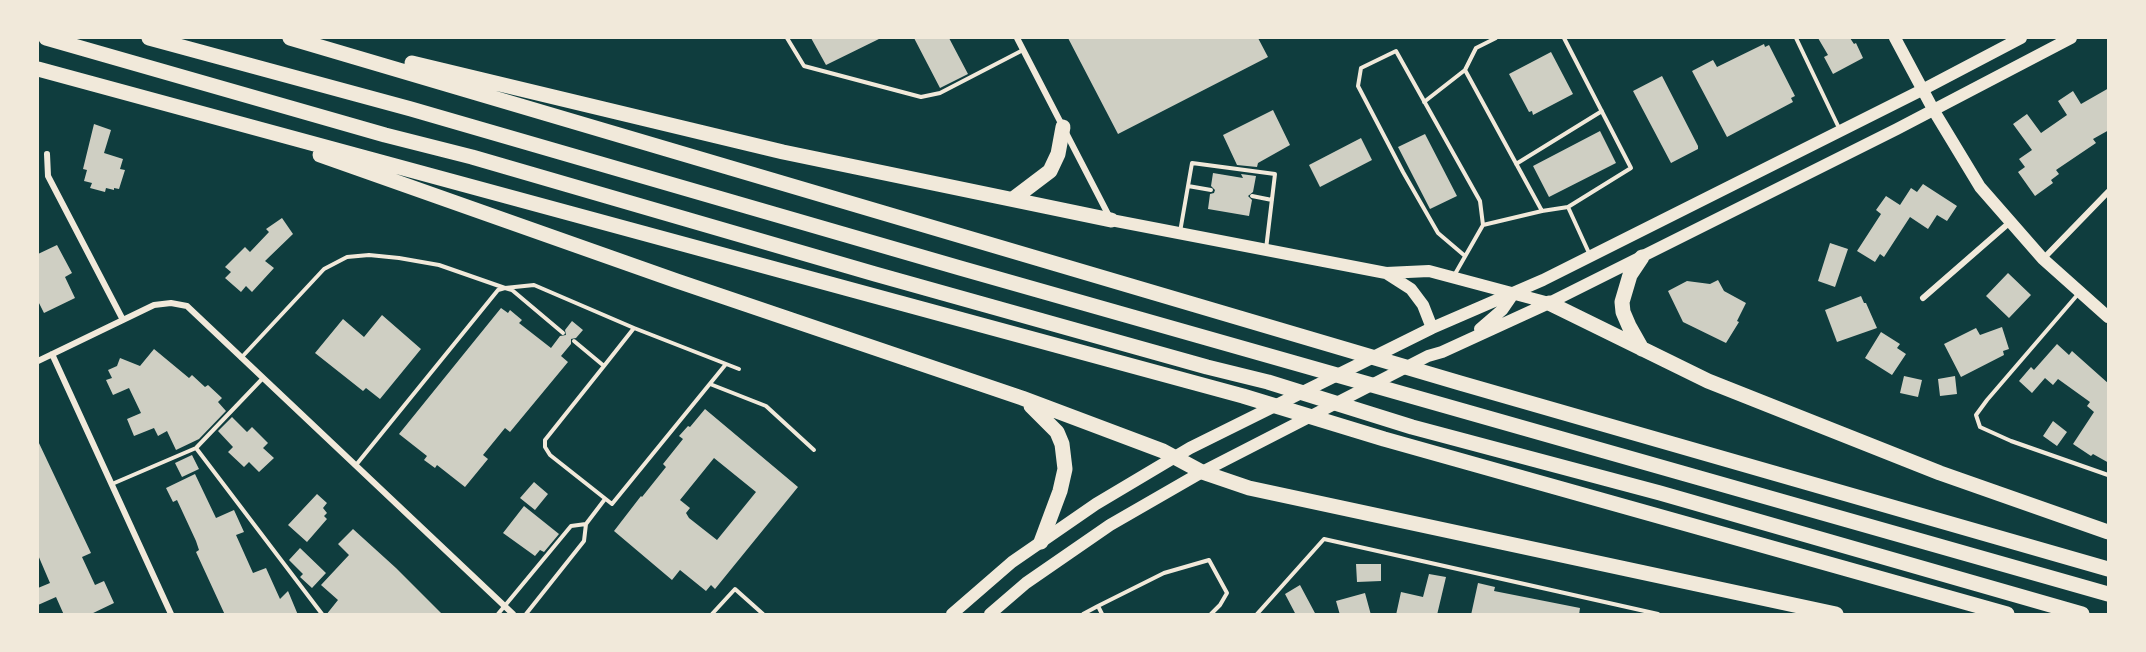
<!DOCTYPE html>
<style>
body{margin:0}
#map{position:relative;width:2146px;height:652px;overflow:hidden;background:#0f3d3e;font-family:"Work Sans",sans-serif}
canvas{display:block}
.frame{position:absolute;inset:0;border:39px solid #f1e9da;pointer-events:none}
</style>
<div id="map">
<canvas width="2146" height="652"></canvas>
<div class="frame"></div>
</div>
<script>
const context = document.querySelector('canvas').getContext('2d');
context.lineJoin = 'round';
function fillPath(path, color) {
  context.fillStyle = color;
  context.fill(path, 'evenodd');
}
function poly(rows) {
  const path = new Path2D();
  for (const r of rows) {
    path.moveTo(r[0], r[1]);
    for (let i = 2; i < r.length; i += 2) path.lineTo(r[i], r[i + 1]);
  }
  return path;
}
function stroke(path, color, width, dash) {
  context.strokeStyle = color;
  context.lineWidth = width;
  context.lineCap = dash ? 'butt' : 'round';
  context.setLineDash(dash || []);
  context.stroke(path);
}
const building = poly([
 [811,38,881,38,826,65],
 [914,38,949,38,968,74,940,88],
 [1068,38,1258,38,1268,57,1118,134],
 [1818,38,1850,38,1854,44,1856,43,1863,58,1833,74,1824,57,1828,55],
 [1764,44,1765,47,1769,45,1795,96,1791,98,1793,102,1727,137,1692,71,1713,60,1717,67],
 [1551,52,1573,94,1533,115,1532,111,1529,112,1509,74],
 [1662,76,1698,146,1698,149,1671,163,1633,91],
 [2109,88,2109,130,2093,139,2096,143,2056,170,2059,174,2051,180,2053,183,2035,196,2018,172,2025,167,2019,159,2032,150,2013,124,2027,114,2041,133,2067,115,2058,101,2073,91,2081,104],
 [1273,110,1290,145,1258,163,1257,167,1237,165,1223,135],
 [94,124,111,130,104,153,123,159,120,169,125,170,119,189,114,188,114,190,106,188,105,192,90,188,92,183,84,181,87,170,83,169],
 [1600,131,1616,163,1549,197,1533,166],
 [1425,134,1457,196,1430,209,1398,147],
 [1361,138,1372,160,1320,187,1309,165],
 [1213,173,1243,178,1241,174,1256,176,1253,192,1248,196,1252,200,1249,216,1208,209,1210,194,1214,193,1215,190,1211,186],
 [1923,184,1957,206,1947,221,1937,215,1928,229,1910,217,1884,257,1880,254,1875,262,1857,251,1881,214,1876,210,1886,196,1900,205,1911,188,1917,192],
 [282,218,293,234,265,261,274,268,252,292,246,286,241,292,225,278,231,272,225,267,245,247,250,252,269,232,266,229],
 [1830,243,1848,249,1835,287,1818,281],
 [57,245,72,273,65,277,75,298,44,313,38,301,38,254],
 [2008,273,2031,295,2009,318,1986,296],
 [1718,280,1724,291,1746,303,1737,321,1739,322,1726,343,1683,322,1668,291,1687,281,1710,284],
 [1861,296,1864,303,1866,303,1877,328,1837,342,1825,310],
 [501,308,508,313,510,310,522,320,519,323,551,348,560,336,566,335,565,330,572,321,583,330,576,338,571,339,571,344,561,356,568,362,510,432,505,428,483,455,488,459,465,487,437,465,435,468,424,460,427,456,399,434],
 [382,315,421,349,380,399,366,388,363,391,315,353,343,319,364,337],
 [2002,327,2009,349,2003,351,2004,355,1961,377,1944,344,1976,328,1980,335],
 [1881,332,1900,344,1897,348,1906,354,1892,375,1865,358],
 [2057,344,2069,355,2072,351,2109,384,2109,463,2093,454,2091,456,2073,444,2094,412,2087,406,2090,402,2058,379,2053,385,2045,378,2032,393,2019,381,2031,367,2034,370],
 [154,349,189,378,192,375,205,387,208,385,222,398,218,402,226,411,199,439,176,450,167,431,158,436,154,428,134,436,127,419,141,413,129,388,113,395,106,380,112,378,108,370,117,366,120,358,140,366],
 [1904,376,1922,380,1918,397,1900,393],
 [1955,376,1957,394,1940,396,1938,379],
 [705,409,798,487,715,589,711,585,706,591,680,570,672,580,614,531,641,496,642,497,666,467,663,464,683,439,679,436,688,426,690,427],
 [714,458,756,492,717,540,689,518,686,513,690,508,680,500],
 [232,417,247,432,252,427,268,443,263,448,274,458,259,472,249,462,244,467,228,452,233,447,218,431],
 [2053,421,2067,432,2057,446,2043,436],
 [38,441,91,553,82,557,95,585,104,581,114,603,89,615,64,615,56,597,38,605,38,588,50,583,38,555],
 [192,455,199,469,182,477,175,463],
 [195,474,216,518,234,510,244,532,236,535,253,573,266,568,280,599,288,591,298,615,225,615,196,552,199,550,196,541,177,500,173,502,166,488],
 [534,482,548,494,535,510,520,498],
 [317,494,327,503,323,508,327,513,324,516,327,519,307,542,288,525],
 [524,506,559,534,544,552,540,550,535,556,503,533],
 [353,529,396,568,443,615,326,615,338,600,321,585,349,555,338,544],
 [300,548,326,573,312,588,300,577,303,574,289,560],
 [1356,564,1381,564,1381,581,1357,582],
 [1429,574,1446,577,1437,615,1396,615,1401,592,1423,597],
 [1478,583,1495,587,1494,591,1580,608,1579,615,1471,615],
 [1300,585,1316,615,1296,615,1285,594],
 [1365,593,1371,615,1340,615,1336,601]
]);
const service = poly([
 [787,38,804,66,921,97,940,93,1023,50],
 [1564,38,1631,168,1568,207],
 [1796,38,1839,128],
 [1465,70,1542,211],
 [1424,102,1465,70,1476,48,1496,38],
 [1516,164,1602,111],
 [1188,186,1211,190],
 [1252,196,1272,200],
 [1483,225,1542,211,1568,207,1589,253],
 [1180,232,1192,163,1275,174,1266,249],
 [1455,274,1483,225,1480,201,1396,51,1361,68,1358,86,1403,172,1438,233,1465,256],
 [2079,293,1987,400,1976,415,1980,427,2011,441,2108,475],
 [574,341,604,366,634,328,739,369],
 [241,358,324,269,347,257,369,255,399,258,439,265,505,288,534,285,634,328],
 [604,366,545,440,545,447,550,455,612,504,726,364],
 [710,384,766,406,814,450],
 [196,448,322,614],
 [356,465,498,290,505,288,512,290,563,333],
 [112,484,196,448,263,378],
 [498,614,571,526,586,524],
 [526,614,584,541,586,524,605,499],
 [712,614,735,589,763,614],
 [1083,614,1098,606],
 [1102,614,1098,606,1164,573,1209,560,1227,593,1220,605,1211,614],
 [1257,614,1324,539,1658,614]
]);
const minor = poly([
 [1017,38,1110,218],
 [47,154,48,176,123,320],
 [2043,259,2108,192],
 [1923,298,2009,223],
 [52,354,171,614],
 [38,361,154,305,171,303,187,306,513,614]
]);
const secondary = poly([
 [1895,38,1934,111,1980,187,2043,259,2108,317]
]);
const primary = poly([
 [1111,220,1386,273,1429,271,1549,303],
 [1386,273,1411,289,1423,305,1432,328],
 [1480,329,1502,310,1513,294],
 [952,614,1012,562,1096,504,1190,448,1432,328,1543,280,1922,90,2021,38],
 [990,614,1026,583,1110,525,1202,472,1428,356,1442,352,1549,303,1897,129,2071,38]
]);
const motorway = poly([
 [46,38,385,135,472,157,875,274,1207,367,1268,382,1412,427,1660,493,2082,614],
 [149,38,411,109,960,268,2108,594],
 [290,38,1460,383,2108,569],
 [412,63,783,152,1111,220],
 [38,69,1243,396,1384,439,2007,614],
 [320,155,677,281,1022,398,1163,451,1202,472,1249,488,1836,614],
 [1013,199,1050,171,1058,154,1063,127],
 [1642,257,1630,275,1622,302,1623,312,1629,326,1642,349],
 [1549,303,1708,381,1940,473,2108,532],
 [1031,406,1057,432,1062,444,1065,469,1060,491,1041,542]
]);
fillPath(building, '#cfcfc3');
stroke(service, '#f1e9da', 4);
stroke(minor, '#f1e9da', 6);
stroke(secondary, '#f1e9da', 12);
stroke(primary, '#f1e9da', 12);
stroke(motorway, '#f1e9da', 15);
</script>
